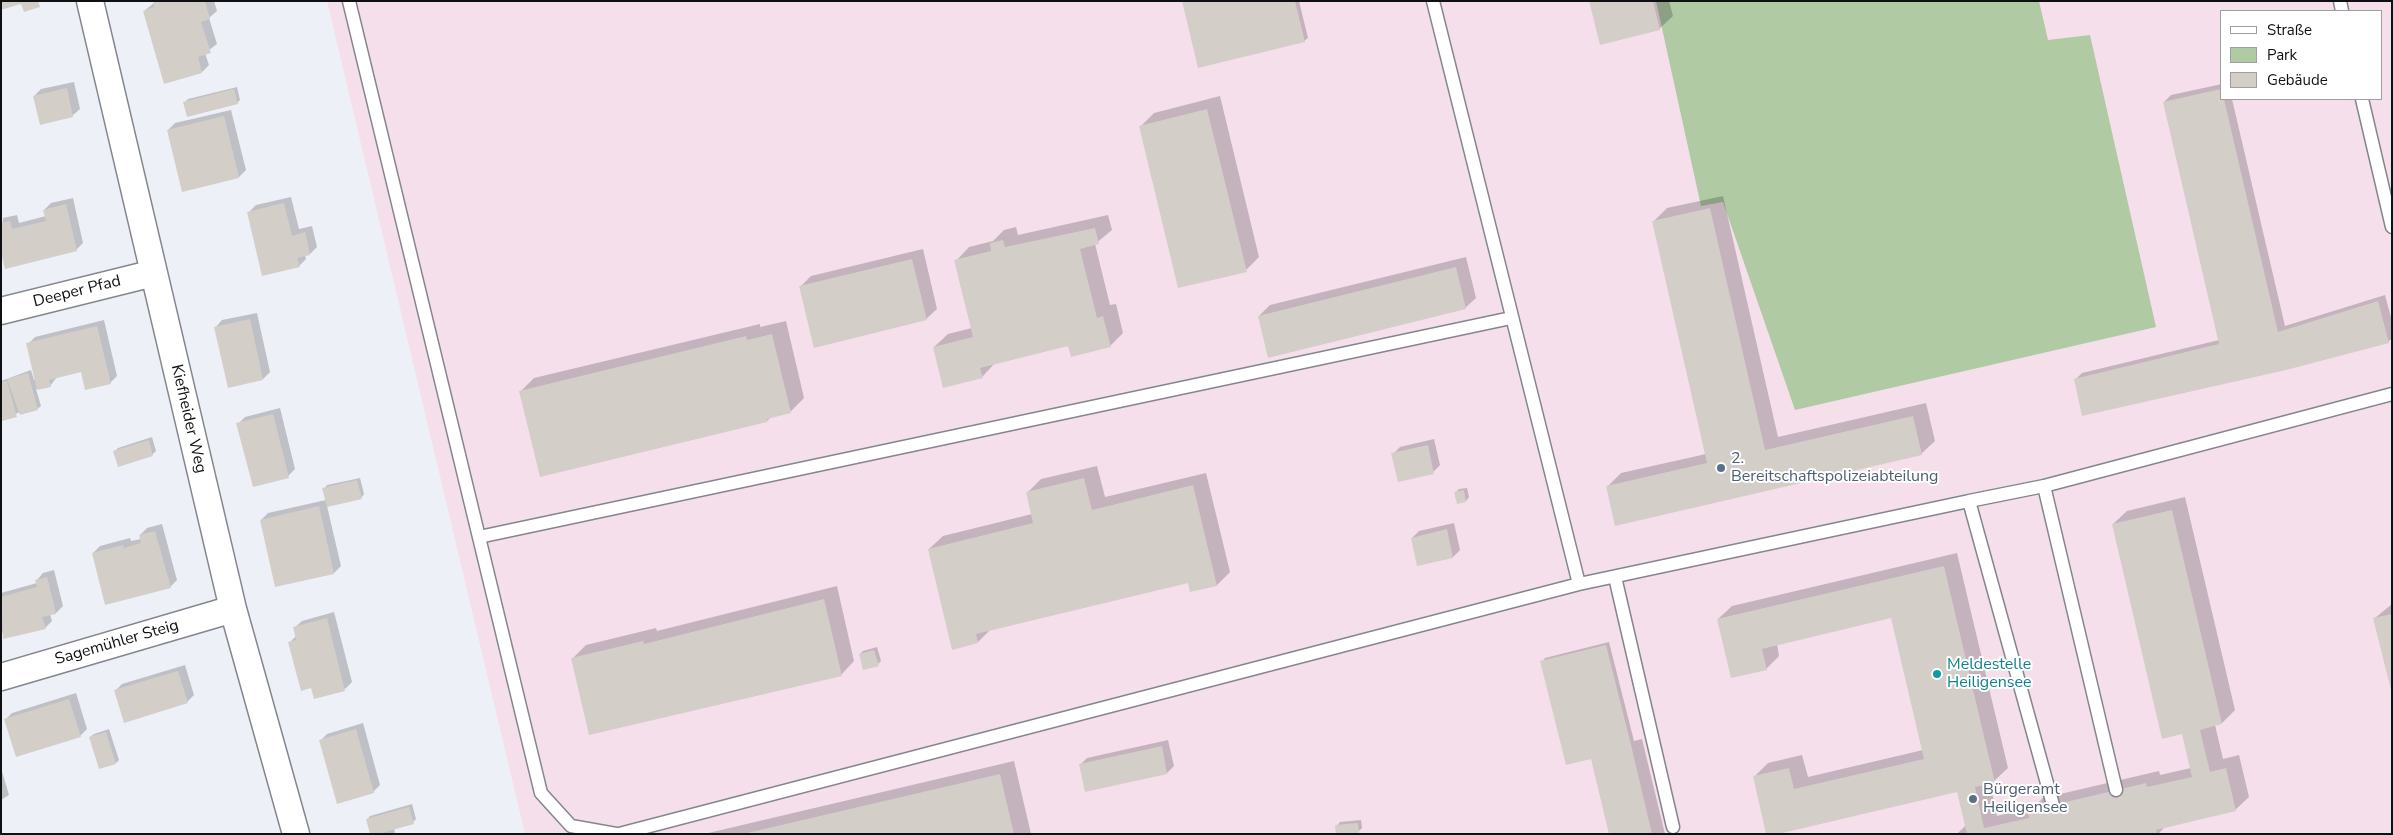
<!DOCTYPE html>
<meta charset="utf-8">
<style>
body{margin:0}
#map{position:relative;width:2393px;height:835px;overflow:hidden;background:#eef0f7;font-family:"Nunito Sans",sans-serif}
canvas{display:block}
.frame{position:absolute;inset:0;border:2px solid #0f1012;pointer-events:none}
.legend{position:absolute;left:2220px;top:10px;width:162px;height:90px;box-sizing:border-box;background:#fff;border:1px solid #9f9fa0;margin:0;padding:6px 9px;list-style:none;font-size:15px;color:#0f1012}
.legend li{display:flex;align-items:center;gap:10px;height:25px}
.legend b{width:25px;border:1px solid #9f9fa0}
</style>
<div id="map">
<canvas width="2393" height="835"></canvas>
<div class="frame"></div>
<ul class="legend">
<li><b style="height:6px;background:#fff"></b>Straße</li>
<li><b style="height:14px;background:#b0caa4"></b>Park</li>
<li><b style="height:14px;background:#d4cec9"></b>Gebäude</li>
</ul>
</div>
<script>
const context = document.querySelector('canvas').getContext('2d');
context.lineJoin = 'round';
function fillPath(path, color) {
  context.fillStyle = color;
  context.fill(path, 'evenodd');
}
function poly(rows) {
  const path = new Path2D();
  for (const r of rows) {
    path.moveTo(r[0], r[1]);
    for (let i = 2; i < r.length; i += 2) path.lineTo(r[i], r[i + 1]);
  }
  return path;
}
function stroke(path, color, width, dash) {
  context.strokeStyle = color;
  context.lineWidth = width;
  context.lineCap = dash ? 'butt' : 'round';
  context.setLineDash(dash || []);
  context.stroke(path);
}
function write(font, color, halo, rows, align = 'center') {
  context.font = font + ' "Nunito Sans",sans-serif';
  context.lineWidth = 4;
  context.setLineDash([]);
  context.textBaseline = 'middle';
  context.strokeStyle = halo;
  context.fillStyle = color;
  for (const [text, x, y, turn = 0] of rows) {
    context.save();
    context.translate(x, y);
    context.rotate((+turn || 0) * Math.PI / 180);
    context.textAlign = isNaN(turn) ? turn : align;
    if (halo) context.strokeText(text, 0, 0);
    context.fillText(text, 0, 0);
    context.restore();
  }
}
const commercial = poly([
 [327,1,2392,1,2392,834,525,834],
 [2222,11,2382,11,2382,99,2222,99]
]);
const green = poly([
 [1656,1,2039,1,2048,40,2090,35,2156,327,1795,410,1723,202,1701,206]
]);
const shadow = poly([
 [154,1,214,1,217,11,209,18,217,44,205,53,209,65,202,72,144,11,154,3],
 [1184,1,1299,1,1308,38,1304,41],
 [1591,1,1669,1,1673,16,1659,29],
 [74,82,80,109,72,116,34,96,41,89],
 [2222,84,2222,99,2232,99,2285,326,2385,295,2392,321,2392,338,2388,342,2075,380,2082,373,2219,340,2164,102,2171,95],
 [237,87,240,100,237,103,185,102,188,99],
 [1220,96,1259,257,1246,270,1141,126,1154,113],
 [231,110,246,170,239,177,168,130,175,123],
 [1723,196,1778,437,1926,403,1935,441,1921,454,1607,487,1621,473,1706,454,1653,222,1667,208],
 [291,197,299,229,312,226,317,247,310,254,305,255,306,259,299,266,249,212,256,205],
 [73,198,83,243,76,250,1,247,3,218,17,215,19,223,46,216,44,210,51,203],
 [1108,215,1112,230,1095,244,1110,305,1116,304,1123,333,1110,346,1069,345,995,363,982,377,934,347,948,334,972,328,956,261,969,247,993,241,1004,230,1016,227,1018,235],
 [923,249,937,309,926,319,801,286,811,276],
 [1466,257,1476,298,1465,308,1259,316,1270,305],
 [257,313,270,372,263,379,215,328,222,320],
 [104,320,117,376,110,383,82,371,57,377,50,386,36,389,41,406,37,409,20,412,2,420,1,381,31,370,34,380,36,380,28,344,35,337],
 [786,321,804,398,791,411,772,416,767,421,521,391,534,378,760,324,760,327],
 [280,408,295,469,288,476,238,424,245,417],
 [152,437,156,451,153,454,119,465,115,451,118,448],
 [1434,439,1440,465,1433,472,1393,454,1400,447],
 [1097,466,1105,497,1206,473,1230,572,1217,585,1189,581,991,629,978,642,929,549,943,536,1032,514,1027,493,1041,479],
 [360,478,364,494,361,498,327,506,341,566,334,573,276,586,261,520,268,513,326,500,324,489,327,485],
 [1467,488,1469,497,1466,501,1456,492,1459,489],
 [2185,497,2235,710,2222,723,2215,725,2223,759,2239,755,2249,797,2235,810,2166,826,2158,834,1957,834,1966,825,1958,790,1772,834,1754,777,1768,763,1802,755,1808,777,1923,750,1892,617,1777,644,1779,656,1766,669,1718,619,1732,606,1957,553,2008,768,1994,781,1990,783,1997,816,2034,807,2043,798,2159,771,2160,775,2191,768,2183,733,2113,524,2127,511],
 [1454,523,1460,550,1453,557,1418,564,1412,538,1419,531],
 [162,524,177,580,170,587,93,553,100,546,130,538,131,541,141,539,140,535,147,528],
 [54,570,63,606,56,613,50,614,52,621,45,628,4,637,1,628,1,593,37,583,36,581,43,573],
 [837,586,854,661,841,675,573,658,586,645,656,628,657,631],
 [2392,604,2392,688,2375,618],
 [334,612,352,682,345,689,290,642,296,636,294,628,302,621],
 [1609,642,1634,741,1642,739,1665,834,1610,834,1592,760,1542,662,1545,658],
 [877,647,881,661,878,664,860,654,863,651],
 [185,665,194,695,187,702,115,691,122,684],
 [76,693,87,729,80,736,5,720,12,713],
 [363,723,380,785,373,792,320,741,327,734],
 [109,729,119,760,116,763,90,737,94,734],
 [1168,740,1174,766,1167,773,1080,765,1087,758],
 [1014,761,1031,834,704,834],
 [1,768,9,795,1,800],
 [412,804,416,819,413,822,394,828,395,834,371,834,367,820,370,816],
 [1361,820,1362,828,1359,831,1337,826,1340,822]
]);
const building = poly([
 [1,1,38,1,40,7,24,12,21,4,1,10],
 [153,1,205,1,210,19,201,22,211,53,198,57,202,73,164,84,143,11,154,7],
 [1182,1,1295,1,1305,42,1198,68],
 [1589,1,1653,1,1660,30,1600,45],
 [67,88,73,117,40,125,33,96],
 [234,89,238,104,187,117,183,102],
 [2221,89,2222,99,2224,99,2278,332,2378,301,2389,343,2286,370,2082,416,2074,379,2219,344,2163,102],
 [1207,109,1247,272,1178,288,1139,126],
 [224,116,239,178,182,192,167,130],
 [284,203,292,236,305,232,310,255,297,258,300,267,262,276,247,212],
 [66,204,77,251,5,269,1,252,1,223,10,221,12,229,46,221,43,210],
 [1710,208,1765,450,1913,416,1922,455,1615,526,1606,486,1707,463,1652,221],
 [1095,228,1099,244,1080,249,1097,318,1103,316,1111,347,1071,357,1068,346,980,368,983,378,943,388,933,347,973,337,954,260,991,251,990,243,1003,240,1005,247],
 [912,259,927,320,814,348,799,286],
 [1456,267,1466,309,1268,358,1258,316],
 [250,319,263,380,228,388,214,327],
 [97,326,111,384,85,390,81,372,49,380,51,387,37,390,26,343],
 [772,334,791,413,767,419,767,422,540,477,519,391,746,336,747,340],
 [28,373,38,410,20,415,7,379],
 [7,381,17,417,2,421,1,382],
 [273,414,289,478,253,487,236,423],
 [149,440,153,456,118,467,113,451],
 [1428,445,1434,474,1398,482,1391,453],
 [1084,478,1092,510,1193,485,1217,586,1190,592,1188,583,976,634,978,643,952,650,928,549,1033,523,1026,492],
 [357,480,362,499,327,507,322,488],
 [1464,490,1466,502,1457,504,1454,492],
 [319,506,334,574,275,587,260,520],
 [2172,510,2222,724,2200,730,2210,772,2226,768,2236,811,2156,830,2157,834,1967,834,1957,792,1778,834,1766,834,1753,776,1789,768,1794,789,1924,759,1891,618,1762,649,1767,670,1731,678,1717,619,1944,566,1995,783,1975,787,1984,828,2029,818,2028,811,2146,783,2147,787,2192,777,2182,734,2162,739,2112,524],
 [1447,529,1453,558,1417,566,1411,538],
 [155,531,171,588,105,605,92,553,123,545,124,548,141,543,139,535],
 [47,577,56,614,42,617,46,629,3,639,1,597,37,587,35,580],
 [824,599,842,676,589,735,571,658,643,641,644,644],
 [2392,614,2392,690,2391,690,2373,618],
 [327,618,345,691,314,699,311,688,301,691,288,642,296,640,293,627],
 [1606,645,1632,749,1652,834,1609,834,1591,759,1566,765,1540,661],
 [874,650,879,666,863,670,859,654],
 [178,671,188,703,124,723,114,690],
 [69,699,81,737,16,757,4,719],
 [356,729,374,793,337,804,319,740],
 [106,732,116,764,99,769,89,737],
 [1162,746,1167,774,1085,792,1079,764],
 [1000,774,1014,834,747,834,747,833],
 [409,807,414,824,378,834,370,834,366,819],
 [1358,823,1359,833,1336,834,1335,825]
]);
const lane = poly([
 [349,1,541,793,571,826,616,834],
 [1433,1,1579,584,1969,501,2053,805],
 [2340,1,2342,11],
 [2362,99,2392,227],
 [1969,501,2044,486],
 [479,537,1511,318],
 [1615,577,1673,827],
 [2116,790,2044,486,2392,394],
 [619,834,1579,584]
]);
const street = poly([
 [90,1,233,609,296,834],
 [1,311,154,273],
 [1,677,233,609]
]);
const markers = [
 [1721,468,5,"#5c6f8a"],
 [1937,674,5,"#0f9aa8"],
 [1973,799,5,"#5c6f8a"]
];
const streetNames = [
 ["Deeper Pfad",77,292,-14],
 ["Kiefheider Weg",188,419,77],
 ["Sagemühler Steig",117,643,-16]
];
const serviceNames = [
 ["2.",1731,459],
 ["Bereitschaftspolizeiabteilung",1731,477],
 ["Bürgeramt",1983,790],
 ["Heiligensee",1983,808]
];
const cultureNames = [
 ["Meldestelle",1947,665],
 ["Heiligensee",1947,683]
];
fillPath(commercial, '#f5dfeb');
fillPath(green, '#b0caa4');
fillPath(shadow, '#0003');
fillPath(building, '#d4cec9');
stroke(lane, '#84868d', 15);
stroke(street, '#84868d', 29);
stroke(lane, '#fff', 12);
stroke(street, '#fff', 26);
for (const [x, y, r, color] of markers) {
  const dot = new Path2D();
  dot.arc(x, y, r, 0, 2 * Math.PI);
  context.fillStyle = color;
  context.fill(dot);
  stroke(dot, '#fff', 2);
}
write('16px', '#0f1012', '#fff', streetNames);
write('16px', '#4e5e75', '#fff', serviceNames, 'left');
write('16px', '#0d838f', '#fff', cultureNames, 'left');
</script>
